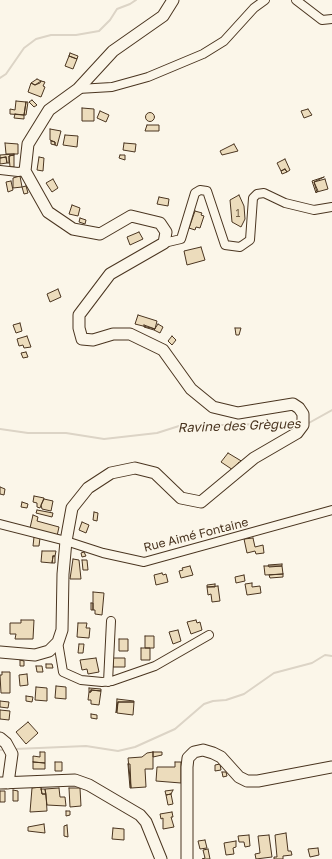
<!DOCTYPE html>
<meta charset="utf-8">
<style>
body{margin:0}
canvas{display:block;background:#fbf6e9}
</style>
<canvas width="332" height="859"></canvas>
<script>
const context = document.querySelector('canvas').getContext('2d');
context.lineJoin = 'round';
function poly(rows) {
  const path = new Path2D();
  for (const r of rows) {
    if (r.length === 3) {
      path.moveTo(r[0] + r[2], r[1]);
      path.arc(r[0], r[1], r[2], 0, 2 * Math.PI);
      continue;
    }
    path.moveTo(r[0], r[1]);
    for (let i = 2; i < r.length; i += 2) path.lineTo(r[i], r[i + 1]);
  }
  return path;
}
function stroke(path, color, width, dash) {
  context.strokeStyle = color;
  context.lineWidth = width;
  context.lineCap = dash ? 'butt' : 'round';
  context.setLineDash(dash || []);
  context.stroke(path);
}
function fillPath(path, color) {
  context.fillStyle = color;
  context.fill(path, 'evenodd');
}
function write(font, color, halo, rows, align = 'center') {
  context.font = font + ' "Golos Text",sans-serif';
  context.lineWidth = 3;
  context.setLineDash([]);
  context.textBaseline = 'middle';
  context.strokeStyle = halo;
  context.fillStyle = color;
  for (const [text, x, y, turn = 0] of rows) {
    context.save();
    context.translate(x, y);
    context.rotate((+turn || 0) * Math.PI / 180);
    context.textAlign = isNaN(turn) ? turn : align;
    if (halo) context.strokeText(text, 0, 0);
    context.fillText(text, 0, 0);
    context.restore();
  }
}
const stream = poly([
 [0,78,6,74,24,48,36,39,51,35,76,35,99,31,110,20,117,9,130,4,136,0],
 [307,424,332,410],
 [0,429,28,433,66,433,104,439,157,433,179,426,265,424,298,427],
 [15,749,86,746,118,751,135,747,175,729,204,704,213,701,226,700,244,694,274,673,312,663,325,655,332,656],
 [0,750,6,750]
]);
const building = poly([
 [70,53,78,56,77,59,69,56,70,53],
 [69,56,77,59,73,69,65,66,69,56],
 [37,79,41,81,40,83,35,85,31,83,37,79],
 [41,81,45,82,43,86,45,87,41,97,28,92,31,83,35,85,41,81],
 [32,100,37,105,34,107,29,102,32,100],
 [16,101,26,102,24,115,10,114,10,109,15,110,16,101],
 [26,102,28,102,26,115,24,115,26,102],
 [82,108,94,109,94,121,82,121,82,108],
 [308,109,312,115,304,118,301,111,308,109],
 [100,111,109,115,106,122,97,118,100,111],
 [150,117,4.5],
 [15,114,24,115,24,119,14,118,15,114],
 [147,125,159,125,159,131,145,131,147,125],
 [50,129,61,131,57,146,55,145,55,142,50,140,50,129],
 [65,135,78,136,77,147,63,145,65,135],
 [51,141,55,142,55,145,51,144,51,141],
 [5,143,18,144,18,154,6,154,5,143],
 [124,143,136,144,135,152,123,150,124,143],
 [234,144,238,151,222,155,220,151,234,144],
 [14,154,14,155,9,156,9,163,7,163,6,157,0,158,0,155,14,154],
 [14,155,14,167,10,167,9,156,14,155],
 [120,155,125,155,125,160,119,158,120,155],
 [6,157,7,163,0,164,0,158,6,157],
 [39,157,44,158,43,171,37,170,39,157],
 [285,159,290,170,287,172,285,169,281,171,277,163,285,159],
 [285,169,287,172,282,174,281,171,285,169],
 [20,176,22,187,13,188,13,178,20,176],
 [324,177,314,182,318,191,316,193,312,181,324,177],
 [53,179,58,188,52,192,46,183,53,179],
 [325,179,328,189,317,192,314,182,325,179],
 [11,181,13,190,8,192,6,182,11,181],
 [26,186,28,193,24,194,22,187,26,186],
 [239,195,244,206,245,219,241,227,232,222,230,200,239,195],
 [159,197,169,199,168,206,157,204,159,197],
 [72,205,80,208,78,216,69,214,72,205],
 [195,211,202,213,201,215,204,216,200,228,196,227,195,230,189,228,195,211],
 [80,218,86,220,85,224,79,222,80,218],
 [139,232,143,239,130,245,127,237,139,232],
 [201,247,205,260,187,265,184,251,201,247],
 [58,289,61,297,50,302,47,294,58,289],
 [138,315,157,321,155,329,135,324,138,315],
 [20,323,22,331,16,333,13,325,20,323],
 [158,324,163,327,160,333,154,330,158,324],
 [144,325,155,329,154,330,144,327,144,325],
 [235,328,241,328,239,335,236,335,235,328],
 [27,336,31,347,24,348,23,345,19,346,17,339,27,336],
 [172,336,176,340,172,345,168,341,172,336],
 [26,352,28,357,23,358,21,353,26,352],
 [228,453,243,462,242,464,239,462,233,470,221,462,228,453],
 [0,487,5,489,4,495,0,494,0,487],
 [34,496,44,498,40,508,37,507,37,503,33,502,34,496],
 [44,499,53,501,51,511,42,509,41,505,44,499],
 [22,502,28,504,27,508,21,507,22,502],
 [37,510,53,513,52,517,36,513,37,510],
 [94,512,98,513,97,521,93,520,94,512],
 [33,515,38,517,37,521,59,527,57,536,30,528,33,515],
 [82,522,89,525,86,533,79,530,82,522],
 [34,537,40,538,39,546,33,546,34,537],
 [253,538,255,547,263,545,264,553,256,554,255,551,247,553,244,539,253,538],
 [42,551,56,551,55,556,53,556,52,563,41,562,42,551],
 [84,552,86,556,82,557,81,553,84,552],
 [53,556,55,556,55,563,52,563,53,556],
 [73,559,79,560,81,579,70,579,73,559],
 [82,560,87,560,88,570,83,570,82,560],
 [282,564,282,566,269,567,268,565,282,564],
 [190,566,193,575,181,578,179,571,183,570,182,568,190,566],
 [264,566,282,566,283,574,265,575,264,566],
 [162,573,163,575,166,574,168,582,156,585,154,575,162,573],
 [283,574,283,577,270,578,269,575,283,574],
 [244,575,245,581,236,583,235,577,244,575],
 [252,583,252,587,260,586,261,593,247,595,245,584,252,583],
 [215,584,215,587,207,587,207,585,215,584],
 [218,586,220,601,212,602,211,594,208,595,207,587,218,586],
 [93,592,104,593,102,615,95,614,95,610,93,610,93,592],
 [91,603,93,603,93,610,91,610,91,603],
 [21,620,34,620,33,639,15,639,16,634,10,634,10,623,21,623,21,620],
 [196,620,197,623,200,622,202,630,191,634,187,622,196,620],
 [78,623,87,623,86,628,90,628,89,638,77,637,78,623],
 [178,630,181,641,173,644,169,632,178,630],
 [145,636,154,636,154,648,145,648,145,636],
 [119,639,128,639,128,651,119,651,119,639],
 [79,644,84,644,83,653,78,653,79,644],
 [141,648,150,648,150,660,141,660,141,648],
 [96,658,99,672,88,674,87,669,82,670,80,660,96,658],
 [113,658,125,658,125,667,113,667,113,658],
 [20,660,24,661,24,666,20,666,20,660],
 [46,664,52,664,53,668,46,668,46,664],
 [36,666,42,666,43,672,37,672,36,666],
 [2,672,10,672,10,693,1,693,0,675,2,675,2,672],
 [27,674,28,685,20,686,19,675,27,674],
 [56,686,66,687,66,699,55,698,56,686],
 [36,687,47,688,47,701,35,700,36,687],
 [89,688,101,689,101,691,91,690,91,692,89,692,89,688],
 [91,690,101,691,99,705,91,704,91,700,88,700,89,692,91,692,91,690],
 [26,696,33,697,32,702,26,701,26,696],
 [117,699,134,701,134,702,118,702,116,713,117,699],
 [0,701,9,702,8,708,0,707,0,701],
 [118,702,134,702,133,715,117,713,118,702],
 [0,710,10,711,9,720,0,719,0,710],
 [91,714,97,715,97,719,91,718,91,714],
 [28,722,38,733,26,744,16,732,28,722],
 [40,752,45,752,45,763,33,762,33,756,40,757,40,752],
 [153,752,153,769,145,769,146,787,131,788,128,758,142,757,147,753,153,752],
 [153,752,162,752,162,755,153,757,153,752],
 [33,762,45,763,45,769,33,769,33,762],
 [55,762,62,762,62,771,55,771,55,762],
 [175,762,181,762,181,783,156,781,157,767,175,767,175,762],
 [128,764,130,764,131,788,130,788,128,764],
 [220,764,221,770,215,771,215,765,220,764],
 [222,772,226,772,227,776,223,777,222,772],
 [41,787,42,794,46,794,47,811,30,812,32,788,41,787],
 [59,788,60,797,65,797,66,806,47,805,45,789,59,788],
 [69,788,80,788,81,806,70,807,69,788],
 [41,789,45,789,46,794,42,794,41,789],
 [13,790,18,791,18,801,13,801,13,790],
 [173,790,171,794,166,795,165,791,173,790],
 [0,791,5,791,5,802,0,802,0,791],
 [171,794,173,804,168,805,166,795,171,794],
 [66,811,70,811,70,815,66,816,66,811],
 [172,812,173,817,171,817,174,827,163,829,163,818,161,819,160,814,172,812],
 [44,824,45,833,28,831,28,827,44,824],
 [67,825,68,837,64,836,64,826,67,825],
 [113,828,124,829,124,840,112,839,113,828],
 [286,833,288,851,291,851,292,855,283,856,283,859,274,859,274,857,277,857,275,835,286,833],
 [249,835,250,846,245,847,244,842,239,842,238,836,249,835],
 [269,835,272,857,256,859,255,854,260,853,258,836,269,835],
 [205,840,207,848,200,849,198,841,205,840],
 [236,841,236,847,233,848,234,854,226,855,224,843,236,841],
 [318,848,319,855,310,857,308,849,318,848],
 [208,849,210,859,202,859,205,858,203,850,208,849]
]);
const minor = poly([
 [296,0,322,20,332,19],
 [78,89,112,87,148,77,203,54,224,41,254,8,265,0],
 [0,170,18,172,25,171],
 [164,243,181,239,195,193,200,190,207,191,225,245,240,247,250,240,253,198,257,194,264,193,285,203,314,210,332,207],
 [0,524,66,541,103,553,144,562,332,510],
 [58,642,63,672,81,680,102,682,112,681,155,666,209,635],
 [108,682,111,621]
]);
const major = poly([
 [0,652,35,655,49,651,58,642,62,630,63,574,66,541,72,508,88,488,111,473,135,468,155,473,181,498,201,502,254,458,297,433,303,425,303,414,299,408,293,404,238,413,213,407,191,389,163,350,130,334,113,334,93,340,82,339,79,328,79,315,110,274,164,243,166,232,160,223,131,216,100,234,73,229,48,212,25,171,28,144,49,110,78,89,113,51,163,16,173,0],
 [0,738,6,743,12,754,8,783],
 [0,783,75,780,89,785,140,815,146,822,161,859],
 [187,859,187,767,188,758,194,752,203,750,213,753,221,757,239,777,247,781,258,781,332,767]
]);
const numberNames = [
 ["1",238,214]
];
const streetNames = [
 ["Rue Aimé Fontaine",196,535,-14]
];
const waterNames = [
 ["Ravine des Grègues",239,426,-2]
];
stroke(stream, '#dcd4c6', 2);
fillPath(building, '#ecdcbc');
stroke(building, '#4a3520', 1);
stroke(minor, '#4a3520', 10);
stroke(major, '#4a3520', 13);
stroke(minor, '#fbf6e9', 8);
stroke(major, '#fbf6e9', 11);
write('10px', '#725f47', null, numberNames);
write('12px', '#4a3520', '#fbf6e9', streetNames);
write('italic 13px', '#4a3520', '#fbf6e9', waterNames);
</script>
